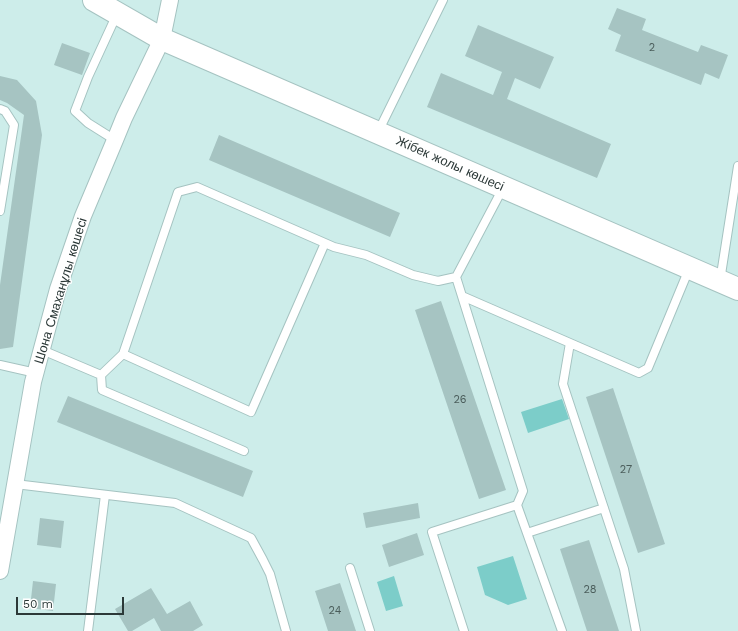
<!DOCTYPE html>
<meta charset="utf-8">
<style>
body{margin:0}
#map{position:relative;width:738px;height:631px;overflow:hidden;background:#cdedea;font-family:"Work Sans",sans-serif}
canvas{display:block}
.scale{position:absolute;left:16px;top:597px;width:108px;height:18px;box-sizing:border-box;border:2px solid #2c3938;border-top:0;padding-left:5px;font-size:12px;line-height:14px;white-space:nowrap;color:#2c3938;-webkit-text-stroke:3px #fff;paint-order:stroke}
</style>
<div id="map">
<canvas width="738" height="631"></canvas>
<div class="scale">50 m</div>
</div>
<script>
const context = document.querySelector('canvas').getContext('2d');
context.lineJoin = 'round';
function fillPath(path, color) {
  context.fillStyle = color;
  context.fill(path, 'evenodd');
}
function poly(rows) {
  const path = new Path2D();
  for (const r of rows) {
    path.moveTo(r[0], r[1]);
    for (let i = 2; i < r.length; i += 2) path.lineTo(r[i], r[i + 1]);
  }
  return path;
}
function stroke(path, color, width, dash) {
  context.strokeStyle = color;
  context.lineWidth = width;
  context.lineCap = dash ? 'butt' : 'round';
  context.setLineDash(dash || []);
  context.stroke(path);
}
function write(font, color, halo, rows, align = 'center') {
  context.font = font + ' "Work Sans",sans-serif';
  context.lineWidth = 3;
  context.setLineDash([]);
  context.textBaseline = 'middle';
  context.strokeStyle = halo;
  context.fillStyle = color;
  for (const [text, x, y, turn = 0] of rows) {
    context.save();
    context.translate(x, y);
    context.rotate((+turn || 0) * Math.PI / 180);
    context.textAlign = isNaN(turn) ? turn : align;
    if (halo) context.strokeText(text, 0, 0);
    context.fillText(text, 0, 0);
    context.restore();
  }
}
const green = poly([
 [562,399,569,419,528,433,521,412],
 [513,556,527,599,508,605,485,595,477,567],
 [394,576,403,606,386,611,377,582]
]);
const building = poly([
 [617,8,646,19,642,30,698,52,701,45,728,55,719,79,705,73,701,85,615,51,621,35,608,29],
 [478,25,554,57,540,89,515,78,507,99,611,144,597,178,427,107,441,73,493,95,502,72,465,56],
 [62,43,90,53,82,75,54,65],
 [0,76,17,80,36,101,42,135,13,347,0,349,0,285,24,115,7,103,0,100],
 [219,135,400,213,390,237,209,160],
 [441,301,506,490,479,499,415,310],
 [613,388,665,544,638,553,586,397],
 [68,396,253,471,243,497,57,422],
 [418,503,420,518,366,528,363,513],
 [40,518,64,521,61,548,37,545],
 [417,533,424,555,389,567,382,545],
 [589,540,619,631,587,631,560,549],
 [33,581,56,584,53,611,30,608],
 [340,583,356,631,328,631,315,591],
 [151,588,167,614,190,601,203,625,193,631,161,631,154,618,132,631,128,631,115,609]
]);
const service = poly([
 [0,109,5,111,14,125,0,211],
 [378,132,443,0],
 [115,140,88,123,75,111,88,77,117,14],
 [503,188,456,277,523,491,517,505,562,631],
 [720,281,738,166],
 [462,296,639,373,648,368,689,269],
 [570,343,563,384,624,569,636,631],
 [42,350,101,375,123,354,178,192,197,187,334,247,366,255,413,275,438,281,456,277],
 [123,354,251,412,325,243],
 [0,365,36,373],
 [101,375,102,390,244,451],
 [15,484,175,503,251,538,263,560,270,574,286,631],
 [527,533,604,508],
 [350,568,370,631],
 [88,631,105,495],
 [464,631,432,532,517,505]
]);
const minor = poly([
 [0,571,33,382,58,289,83,216,115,140,124,118,162,39,170,0]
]);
const secondary = poly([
 [94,0,162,39,738,289]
]);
const numberNames = [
 ["2",652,48],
 ["26",460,400],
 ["27",626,470],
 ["28",590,590],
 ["24",335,611]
];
const streetNames = [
 ["Жібек жолы көшесі",450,164,24],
 ["Шона Смаханұлы көшесі",61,291,-73]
];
fillPath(green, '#7ccdc9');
fillPath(building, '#a6c4c2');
stroke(service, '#a5c3c1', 10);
stroke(minor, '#a5c3c1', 18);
stroke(secondary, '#a5c3c1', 24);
stroke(service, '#fff', 8);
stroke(minor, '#fff', 16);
stroke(secondary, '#fff', 22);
write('11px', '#4a5c5a', null, numberNames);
write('13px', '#2c3938', '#fff', streetNames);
</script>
